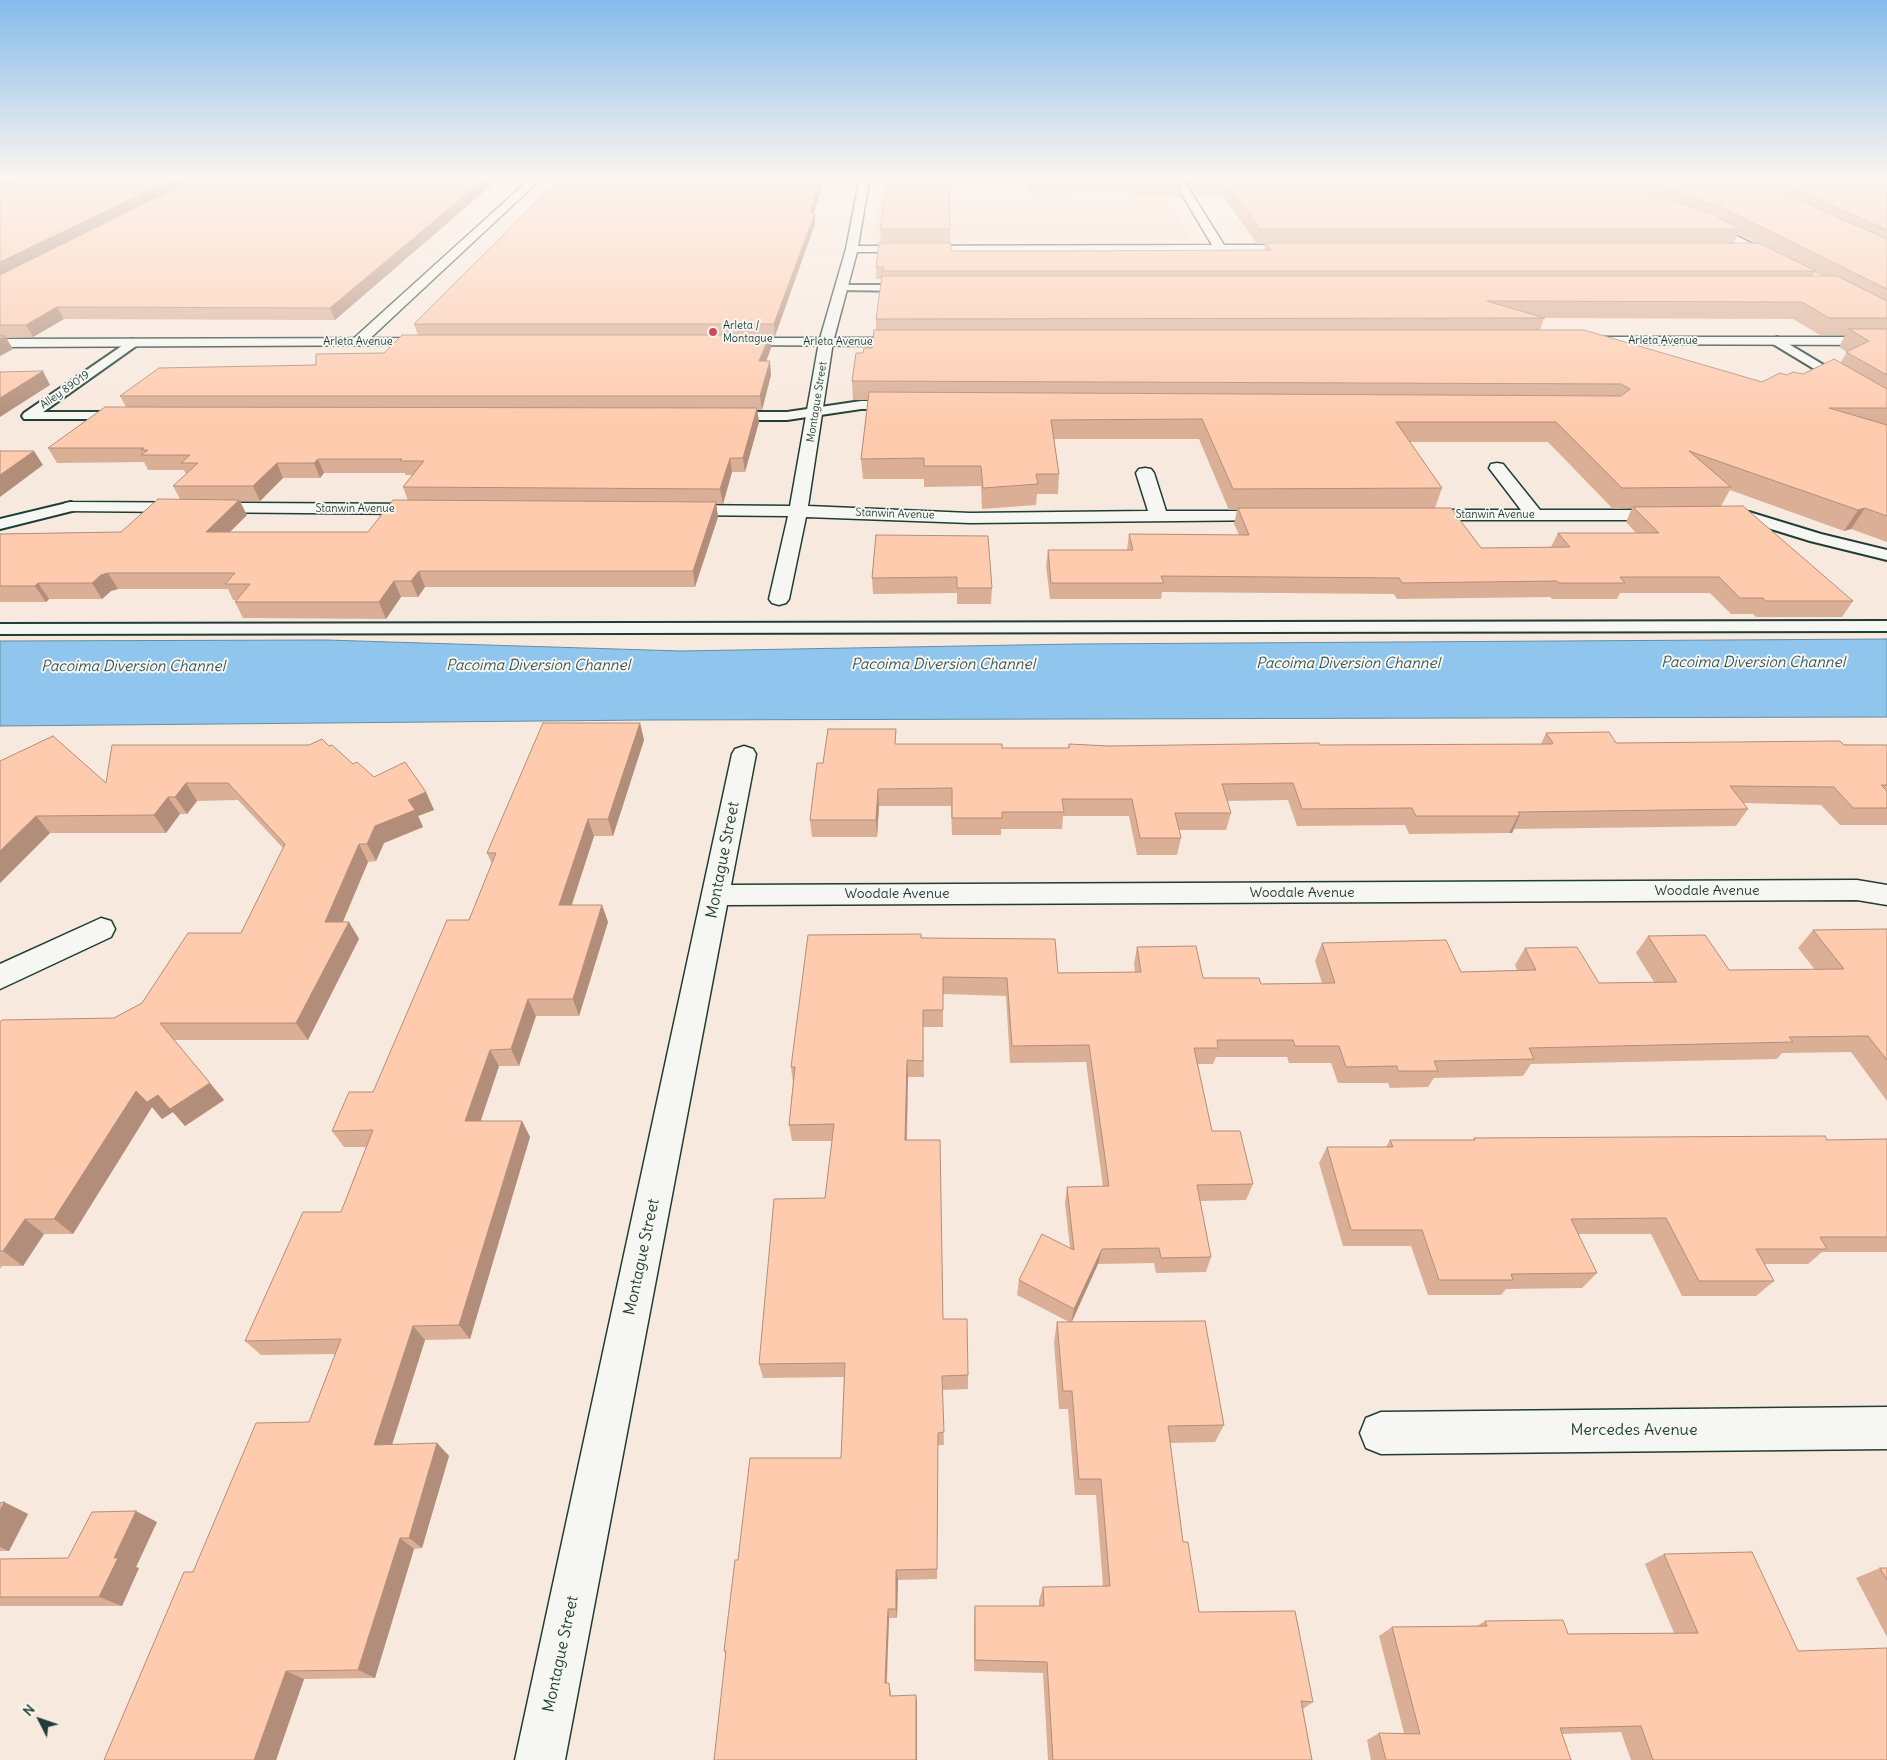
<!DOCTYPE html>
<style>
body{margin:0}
#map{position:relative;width:1887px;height:1760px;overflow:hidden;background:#f8e9de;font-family:Delius,sans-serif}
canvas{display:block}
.north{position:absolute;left:15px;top:1695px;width:50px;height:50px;-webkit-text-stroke:4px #f6f6f2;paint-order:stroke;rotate:311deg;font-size:14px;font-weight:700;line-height:20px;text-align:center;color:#1f3d34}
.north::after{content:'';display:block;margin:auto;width:18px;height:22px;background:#1f3d34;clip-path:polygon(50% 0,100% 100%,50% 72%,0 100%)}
</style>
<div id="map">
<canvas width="1887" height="1760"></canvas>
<div class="north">N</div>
</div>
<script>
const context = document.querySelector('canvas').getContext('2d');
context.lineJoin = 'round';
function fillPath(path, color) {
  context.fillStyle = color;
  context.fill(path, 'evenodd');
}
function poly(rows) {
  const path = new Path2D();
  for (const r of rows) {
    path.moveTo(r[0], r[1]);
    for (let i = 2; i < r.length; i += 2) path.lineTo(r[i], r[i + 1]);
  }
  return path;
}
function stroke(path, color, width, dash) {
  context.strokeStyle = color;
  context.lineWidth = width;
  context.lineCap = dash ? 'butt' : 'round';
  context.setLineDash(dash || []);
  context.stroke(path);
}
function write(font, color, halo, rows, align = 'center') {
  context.font = font + ' Delius,sans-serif';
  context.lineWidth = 4;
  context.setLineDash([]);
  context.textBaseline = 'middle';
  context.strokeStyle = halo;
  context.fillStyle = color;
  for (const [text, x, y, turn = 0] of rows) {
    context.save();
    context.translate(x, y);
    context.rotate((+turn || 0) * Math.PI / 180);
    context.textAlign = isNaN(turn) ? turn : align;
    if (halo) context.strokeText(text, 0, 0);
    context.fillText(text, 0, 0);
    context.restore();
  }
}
const built = poly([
 [883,176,1155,176,1192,238,1184,241,880,242,873,239]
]);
const water = poly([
 [1887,639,1887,717,648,720,0,726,0,641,326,640,681,651,1075,644,1887,639]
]);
const service = poly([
 [841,285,911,285,916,288,911,291,837,290,837,286,841,285],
 [1777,337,1887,403,1887,413,1773,344,1771,341,1777,337],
 [132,339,138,343,136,346,43,412,126,412,131,413,133,416,131,419,24,419,22,416,24,413,132,339],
 [861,401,900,401,907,405,900,409,861,409,787,420,727,420,720,416,727,412,787,412,861,401],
 [71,502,76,504,79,507,76,510,0,529,0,519,71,502],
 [1729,510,1749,512,1821,534,1887,550,1887,560,1810,541,1742,520,1723,518,1721,515,1729,510],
 [1887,621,1887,631,0,634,0,624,1887,621]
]);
const minor = poly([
 [533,176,544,176,363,345,353,345,351,342,353,339,533,176],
 [860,176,870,176,858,246,1212,245,1171,176,1181,176,1224,245,1301,245,1307,248,1301,251,857,252,833,342,808,506,970,513,1148,511,1136,473,1139,469,1145,468,1151,469,1154,473,1166,511,1274,511,1280,512,1283,516,1280,520,970,523,806,517,789,599,786,603,779,605,772,603,769,599,788,516,680,515,674,514,671,510,674,506,680,505,790,506,819,342,846,249,860,176],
 [1702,219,1782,258,1784,260,1782,262,1774,262,1698,224,1697,222,1702,219],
 [1497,463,1503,464,1540,510,1667,510,1673,511,1676,515,1673,519,1667,520,1420,520,1414,519,1411,515,1414,511,1420,510,1521,510,1489,468,1491,464,1497,463],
 [71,502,424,504,430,505,433,509,430,513,424,514,65,511,62,507,65,503,71,502],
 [744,746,753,749,756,754,731,885,1857,880,1887,885,1887,905,1857,900,727,905,565,1760,515,1760,732,754,735,749,744,746],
 [101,918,111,921,115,929,111,937,0,989,0,964,101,918],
 [1887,1407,1887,1449,1381,1454,1366,1448,1360,1433,1366,1418,1381,1412,1887,1407]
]);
const secondary = poly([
 [1586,337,1887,337,1887,345,1581,344,1579,341,1581,338,1586,337],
 [433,338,438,339,440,342,438,345,0,347,0,339,433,338],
 [734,338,911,338,918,342,911,346,729,345,727,342,729,339,734,338]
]);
const wall = poly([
 [0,176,502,176,335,320,64,319,33,337,6,338,13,349,0,356],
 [1025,176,1179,176,1182,182,1181,196,1135,196,1133,192,1030,193],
 [1183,176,1887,176,1887,542,1851,529,1844,531,1730,490,1721,506,1853,601,1842,617,1756,617,1753,614,1731,614,1710,593,1620,593,1617,599,1552,599,1550,597,1397,599,1394,594,1162,592,1161,599,1050,599,1046,566,1048,550,1127,550,1129,534,1239,535,1234,524,1237,510,1229,510,1199,439,1054,439,1059,474,1058,494,1037,494,1036,505,982,509,981,486,924,487,924,479,863,479,861,459,868,400,853,400,852,381,863,353,872,348,876,330,876,319,882,279,876,279,876,267,881,243,880,229,950,229,951,251,1067,251,1264,250,1265,244,1257,244,1223,196,1195,196],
 [1738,234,1756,243,1734,243],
 [1815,273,1821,276,1813,276],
 [1544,318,1793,319,1820,335,1845,335,1839,347,1847,352,1841,362,1803,374,1787,375,1762,382,1540,330],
 [1410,442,1548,442,1613,509,1632,508,1626,522,1636,533,1558,533,1551,547,1481,548,1435,508,1442,488],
 [815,213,815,224,775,336,770,336,771,348,766,361,771,375,762,410,757,410,759,422,745,472,732,472,723,504,716,504,718,517,695,587,425,587,418,597,401,597,386,619,243,618,235,602,236,600,233,600,228,589,118,589,111,591,102,599,49,599,46,602,0,602,0,534,121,532,180,499,173,486,186,474,184,470,148,470,144,462,57,463,48,448,126,407,120,396,384,353,418,335,414,324],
 [324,473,405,473,405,475,412,475,403,487,408,501,368,532,229,532,247,515,240,501,260,501,283,478,320,478],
 [876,535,992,588,991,604,957,604,957,593,873,594,872,578],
 [640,723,644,740,613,836,594,836,571,905,602,905,608,922,579,1016,536,1016,519,1066,499,1066,480,1121,522,1121,530,1137,470,1339,425,1340,392,1445,437,1443,449,1456,422,1548,414,1549,375,1678,304,1679,276,1760,104,1760,193,1572,309,1422,335,1354,261,1355,245,1341,341,1212,366,1147,344,1147,332,1131,373,1092,469,920,492,864,487,853],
 [1546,733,1616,743,1887,745,1887,825,1840,825,1821,805,1744,803,1748,809,1736,826,1514,829,1512,833,1509,833,1409,834,1405,825,1297,826,1288,800,1227,801,1231,813,1226,830,1179,830,1181,838,1177,855,1137,855,1129,816,1063,816,1062,829,1001,829,1001,835,952,835,951,806,879,806,877,837,812,837,810,820,823,763,896,744,1002,748,1068,748,1069,744,1109,746,1541,744],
 [329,746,353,764,374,777,426,792,434,810,418,816,423,827,384,843,376,861,368,862,343,922,349,922,359,939,308,1040,174,1040,224,1100,185,1126,173,1112,162,1119,152,1107,73,1234,44,1234,23,1266,2,1266,0,1269,0,1022,114,1018,142,1003,241,933,283,848,238,800,197,801,187,814,180,814,166,833,50,833,0,883,0,761,106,783],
 [1887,929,1887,1101,1851,1052,1782,1053,1777,1059,1531,1064,1523,1076,1434,1078,1428,1087,1390,1088,1388,1083,1338,1083,1331,1063,1289,1063,1287,1057,1216,1057,1213,1064,1197,1064,1212,1131,1253,1184,1246,1200,1200,1201,1211,1257,1206,1272,1156,1273,1154,1263,1098,1264,1072,1322,1224,1425,1215,1442,1170,1443,1183,1542,1199,1612,1313,1702,1303,1709,1312,1760,1048,1760,1043,1673,974,1671,974,1618,975,1606,1039,1606,1039,1600,1043,1587,1103,1586,1096,1495,1075,1495,1068,1409,1059,1409,1054,1342,1057,1322,1069,1322,1017,1295,1019,1280,1070,1248,1065,1203,1067,1187,1103,1186,1086,1062,1010,1063,1006,996,943,994,943,1027,923,1027,924,1077,908,1077,907,1140,943,1319,968,1375,968,1389,942,1390,944,1445,938,1445,937,1579,898,1580,897,1618,889,1618,887,1683,891,1691,891,1696,917,1702,917,1760,714,1760,726,1654,724,1651,738,1560,841,1458,844,1377,763,1378,759,1364,825,1198,832,1141,792,1141,789,1125,793,1083,791,1067,921,938,1058,973,1135,972,1134,964,1137,947,1203,978,1261,984,1322,983,1315,961,1322,943,1461,972,1517,970,1515,965,1525,948,1599,983,1654,982,1636,953,1648,936,1729,970,1815,970,1798,948,1813,930],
 [1474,1138,1827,1140,1887,1139,1887,1252,1822,1252,1808,1264,1765,1264,1774,1281,1756,1296,1682,1296,1651,1234,1578,1234,1597,1273,1582,1288,1506,1289,1501,1295,1428,1295,1411,1246,1343,1246,1319,1163,1327,1147,1386,1147,1390,1140,1473,1140],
 [4,1502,28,1514,9,1551,0,1551,0,1503],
 [157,1522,136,1567,139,1568,122,1606,0,1606,0,1559,68,1558],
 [1664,1554,1798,1651,1887,1760,1631,1760,1621,1732,1562,1734,1571,1760,1371,1760,1367,1740,1379,1733,1404,1733,1379,1636,1392,1627,1477,1626,1485,1621,1568,1634,1674,1633,1645,1564],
 [1880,1568,1887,1568,1887,1637,1856,1578]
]);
const shadedWall = poly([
 [13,176,42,176,0,193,0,181],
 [179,176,203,176,0,277,0,262],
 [488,176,502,176,335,320,330,308],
 [822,176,826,176,811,222,815,213,815,224,775,336,774,324],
 [57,307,64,319,33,337,26,325],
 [770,335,771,348,761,375,759,361],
 [5,336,13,349,0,356,0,339],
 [770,361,771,375,762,410,760,396],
 [43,371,50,385,0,417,0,398],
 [757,408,759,422,745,472,743,458],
 [34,451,43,465,0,497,0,475],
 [730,458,732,472,723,504,720,489],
 [318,459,324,473,320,478,314,463],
 [277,463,283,478,260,501,253,486],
 [239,500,247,515,214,548,206,532],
 [716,502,718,517,695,587,693,571],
 [1865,508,1851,529,1844,531,1858,510],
 [419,571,425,587,418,597,411,581],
 [108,573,118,589,111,591,102,599,92,583,101,575],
 [394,581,401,597,386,619,379,602],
 [38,583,49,599,46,602,35,586],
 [640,723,644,740,613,836,608,819],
 [186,783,197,801,187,814,175,797],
 [878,789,879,806,877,837,876,820],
 [426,792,434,810,418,816,423,827,384,843,376,861,367,844,375,826,408,800],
 [168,797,180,814,166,833,154,815],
 [1520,815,1512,833,1509,833,1518,816],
 [36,816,50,833,0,883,0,851],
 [588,819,594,836,566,923,559,905],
 [359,844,368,862,335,940,325,922],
 [602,905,608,922,579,1016,573,999],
 [349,922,359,939,308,1040,296,1023],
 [528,999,536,1016,519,1066,511,1049],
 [160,1023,224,1100,185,1126,173,1112,162,1119,152,1107,73,1234,54,1219],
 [490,1050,499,1066,475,1138,465,1121],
 [907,1060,908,1077,906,1157,905,1140],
 [522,1121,530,1137,470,1339,459,1325],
 [25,1219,44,1234,23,1266,3,1251],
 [1102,1249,1098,1264,1071,1323,1074,1309],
 [413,1326,425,1340,388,1457,374,1445],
 [437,1443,449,1456,422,1548,409,1538],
 [4,1502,28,1514,9,1551,0,1547,0,1511],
 [136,1511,157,1522,136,1567,139,1568,122,1606,99,1597,114,1558],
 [400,1538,414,1549,375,1678,358,1670],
 [896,1570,898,1580,897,1618,896,1609],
 [888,1609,889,1618,886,1691,885,1683],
 [286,1671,304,1679,276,1760,254,1760],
 [916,1695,917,1702,917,1760,916,1760]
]);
const building = poly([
 [0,176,13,176,0,181,0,176],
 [35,176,179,176,0,262,0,191,35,176],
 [200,176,488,176,330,308,57,307,26,325,0,325,0,275,200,176],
 [562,176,822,176,810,213,815,213,774,324,414,324,562,176],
 [900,176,949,176,950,229,880,229,888,177,900,177,900,176],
 [1030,176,1179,176,1182,182,1137,182,1135,179,1031,179,1030,176],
 [1194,176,1402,176,1414,178,1600,176,1712,214,1741,229,1260,229,1225,182,1197,182,1194,176],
 [1629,176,1745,176,1887,239,1887,289,1721,207,1629,176],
 [1766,176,1869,176,1887,183,1887,230,1766,176],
 [879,243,951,243,951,251,1067,251,1271,250,1266,243,1759,243,1816,271,883,271,884,267,876,267,879,243],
 [882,276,1837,276,1887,301,1887,318,1829,318,1802,302,1487,301,1545,318,876,319,882,276],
 [1849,329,1887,329,1887,375,1846,352,1869,341,1849,329],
 [874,330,1584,330,1762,382,1780,373,1787,375,1793,372,1803,374,1834,359,1887,389,1887,408,1829,408,1887,425,1887,516,1865,508,1858,510,1689,451,1731,487,1622,488,1556,422,1396,422,1442,488,1233,489,1202,419,1051,420,1059,474,1036,474,1038,484,983,488,981,466,924,466,924,458,861,459,869,392,1621,396,1630,389,1621,384,852,381,856,353,863,353,864,348,872,348,874,330],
 [402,335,770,335,759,361,770,361,760,396,120,396,159,368,316,365,316,354,384,353,402,335],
 [0,336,5,336,0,339,0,336],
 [43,371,0,398,0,372,43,371],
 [105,407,757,408,743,458,730,458,720,489,403,487,424,461,400,461,402,459,318,459,314,463,277,463,253,486,173,486,198,463,181,463,190,455,141,455,148,450,141,450,144,448,48,448,105,407],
 [0,451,34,451,0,475,0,451],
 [158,499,239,500,206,532,368,532,393,500,716,502,693,571,419,571,411,581,394,581,379,602,235,602,250,584,225,584,235,573,108,573,101,575,92,583,38,583,35,586,0,586,0,534,121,532,158,499],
 [1743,506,1853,601,1766,601,1763,598,1740,598,1719,577,1620,577,1625,583,1559,583,1557,581,1402,583,1399,578,1161,576,1164,583,1051,583,1048,550,1133,550,1129,534,1249,535,1238,508,1451,508,1481,548,1570,547,1558,533,1659,533,1633,507,1743,506],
 [876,535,988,536,992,588,957,588,957,577,872,578,876,535],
 [543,723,640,723,608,819,588,819,559,905,602,905,573,999,528,999,511,1049,490,1050,465,1121,522,1121,459,1325,413,1326,374,1445,437,1443,409,1538,400,1538,358,1670,286,1671,254,1760,104,1760,184,1572,193,1572,256,1423,309,1422,341,1339,245,1341,303,1212,341,1212,373,1130,332,1131,349,1092,373,1092,447,920,469,920,496,853,487,853,543,723],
 [828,729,896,729,895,744,1002,744,1002,748,1069,748,1069,744,1109,746,1319,743,1320,745,1551,744,1553,743,1546,733,1609,732,1616,743,1840,741,1844,745,1887,745,1887,785,1881,785,1887,791,1887,808,1853,808,1834,787,1730,786,1748,809,1518,812,1520,815,1518,816,1416,816,1412,808,1302,809,1293,783,1222,784,1231,813,1175,813,1181,838,1140,838,1132,799,1062,799,1064,812,1002,812,1002,818,952,818,952,788,878,789,876,820,810,820,817,763,823,763,828,729],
 [53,736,106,783,112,745,309,745,322,739,329,746,332,745,353,764,357,762,374,777,405,762,426,792,408,800,415,810,375,826,367,844,359,844,325,922,349,922,296,1023,160,1023,210,1083,170,1109,158,1095,147,1102,136,1091,54,1219,25,1219,3,1251,0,1251,0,1022,2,1020,114,1018,142,1003,188,933,241,933,285,844,228,783,186,783,175,797,168,797,154,815,36,816,0,851,0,761,53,736],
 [1887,929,1887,1060,1868,1036,1789,1037,1793,1042,1529,1048,1534,1059,1434,1061,1438,1071,1398,1071,1397,1066,1346,1067,1339,1046,1295,1046,1293,1040,1217,1040,1218,1048,1194,1048,1212,1131,1240,1131,1253,1184,1197,1185,1211,1257,1161,1258,1159,1248,1102,1249,1074,1309,1019,1280,1042,1234,1074,1250,1067,1187,1109,1186,1089,1045,1012,1046,1007,978,943,977,943,1010,923,1010,923,1061,907,1060,905,1140,940,1140,943,1319,967,1319,968,1375,942,1376,944,1432,938,1433,937,1569,896,1570,896,1609,888,1609,885,1683,889,1683,890,1696,916,1695,916,1760,714,1760,726,1651,724,1651,735,1560,738,1560,750,1458,841,1458,845,1363,759,1364,774,1199,825,1198,834,1124,789,1125,795,1067,791,1067,808,935,921,934,921,938,1055,939,1058,973,1141,972,1137,947,1196,946,1203,978,1259,978,1261,984,1335,983,1322,943,1446,940,1461,972,1536,970,1525,948,1577,947,1599,983,1677,982,1648,936,1705,935,1729,970,1844,969,1813,930,1887,929],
 [1825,1136,1827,1140,1887,1139,1887,1237,1820,1237,1827,1249,1756,1249,1774,1281,1699,1281,1666,1218,1571,1219,1597,1273,1511,1274,1513,1280,1439,1280,1422,1230,1351,1230,1327,1147,1393,1147,1390,1140,1475,1140,1474,1138,1825,1136],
 [1205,1321,1224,1425,1168,1426,1183,1542,1188,1542,1199,1612,1295,1611,1313,1702,1301,1701,1312,1760,1053,1760,1047,1662,975,1660,975,1606,1044,1606,1043,1587,1110,1586,1101,1479,1079,1479,1072,1391,1063,1391,1057,1322,1205,1321],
 [4,1502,0,1511,0,1503,4,1502],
 [136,1511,114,1558,118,1558,99,1597,0,1597,0,1559,68,1558,92,1512,136,1511],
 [1752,1552,1798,1651,1887,1648,1887,1760,1653,1760,1641,1726,1560,1728,1571,1760,1386,1760,1379,1733,1420,1734,1392,1627,1487,1626,1485,1621,1563,1620,1568,1634,1698,1633,1664,1554,1752,1552],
 [1880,1568,1887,1568,1887,1580,1880,1568]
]);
const markers = [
 [713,332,5,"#d1495b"]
];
const farPoinames = [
 ["Arleta /",723,326],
 ["Montague",723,339]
];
const farStreetnames = [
 ["Arleta Avenue",1663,341],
 ["Arleta Avenue",358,342],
 ["Arleta Avenue",838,342],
 ["Alley 89019",65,390,-35],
 ["Montague Street",817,402,-81],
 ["Stanwin Avenue",355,509],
 ["Stanwin Avenue",895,514,2],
 ["Stanwin Avenue",1495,515]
];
const streetNames = [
 ["Woodale Avenue",1707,891],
 ["Woodale Avenue",1302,893],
 ["Woodale Avenue",897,894]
];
const waterNames = [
 ["Pacoima Diversion Channel",1753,663],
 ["Pacoima Diversion Channel",1348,664],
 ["Pacoima Diversion Channel",943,665],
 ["Pacoima Diversion Channel",538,666],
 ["Pacoima Diversion Channel",133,667]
];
const nearStreetnames = [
 ["Montague Street",723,860,-79],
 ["Montague Street",642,1257,-78],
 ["Mercedes Avenue",1634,1430],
 ["Montague Street",561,1654,-78]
];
fillPath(built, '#fae0d0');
fillPath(water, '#90c6ee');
stroke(water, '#638fa4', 1);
stroke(service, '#1f3d34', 4);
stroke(minor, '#1f3d34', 3);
stroke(secondary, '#1f3d34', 3);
fillPath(service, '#f6f6f2');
fillPath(minor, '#f6f6f2');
fillPath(secondary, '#f6f6f2');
fillPath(wall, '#daaf96');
fillPath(shadedWall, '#b28e7a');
fillPath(building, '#fecbae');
stroke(building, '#b28e7a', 1);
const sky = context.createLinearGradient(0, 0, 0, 422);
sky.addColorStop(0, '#85bbea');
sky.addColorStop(0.42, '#fcf5f0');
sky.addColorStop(1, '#fcf5f000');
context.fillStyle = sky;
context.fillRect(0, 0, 1887, 422);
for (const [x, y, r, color] of markers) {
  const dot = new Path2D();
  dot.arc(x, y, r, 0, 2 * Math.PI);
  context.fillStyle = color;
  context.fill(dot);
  stroke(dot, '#f6f6f2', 2);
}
write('11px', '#1f3d34', '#f6f6f2', farPoinames, 'left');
write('11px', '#1f3d34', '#f6f6f2', farStreetnames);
write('14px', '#1f3d34', '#f6f6f2', streetNames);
write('italic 15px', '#365859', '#f6f6f2', waterNames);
write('16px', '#1f3d34', '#f6f6f2', nearStreetnames);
</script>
